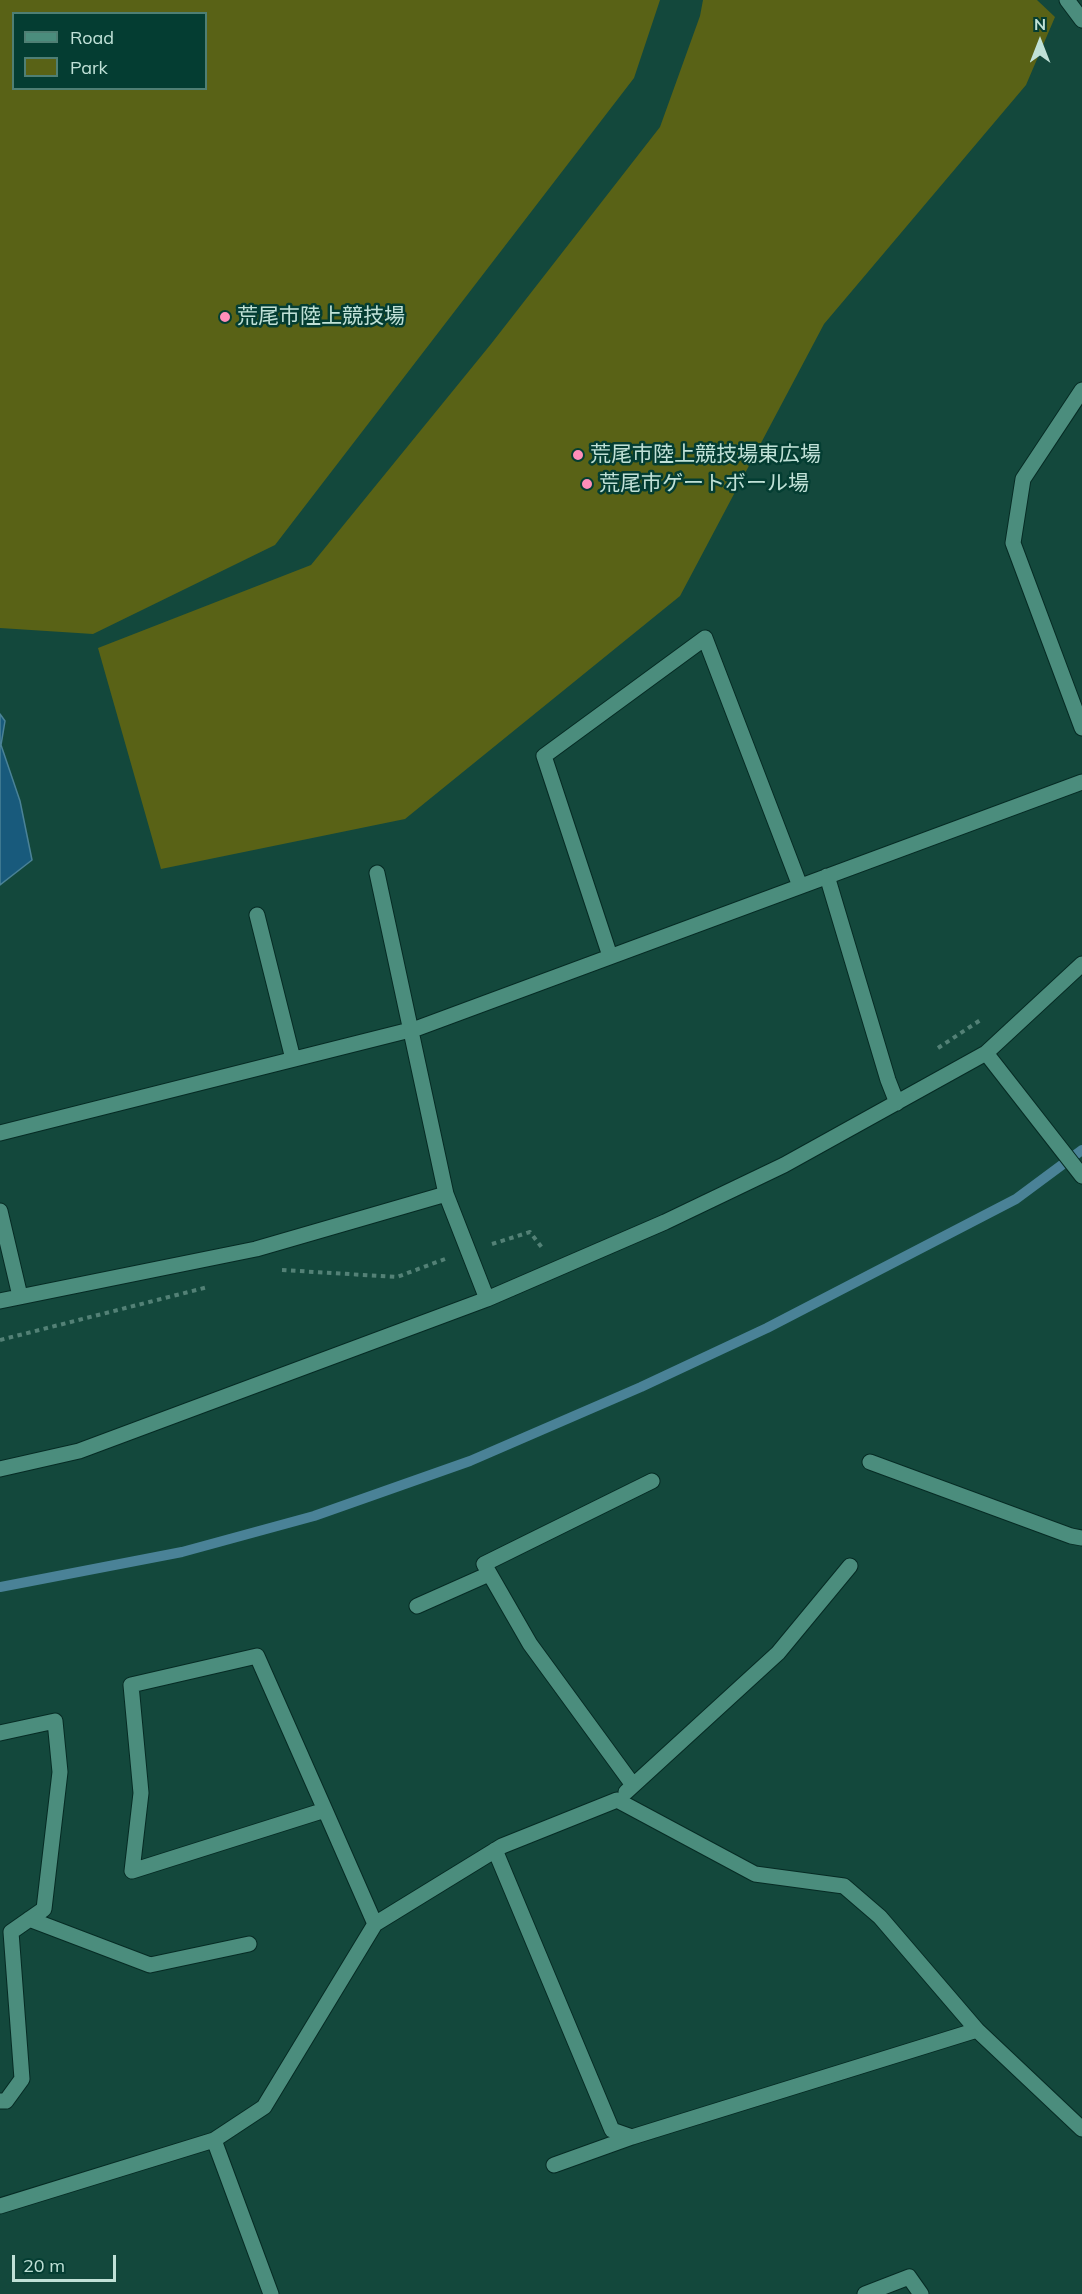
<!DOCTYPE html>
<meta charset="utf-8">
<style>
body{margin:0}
#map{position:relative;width:1082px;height:2294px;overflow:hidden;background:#13483c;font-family:Mulish,sans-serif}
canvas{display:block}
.legend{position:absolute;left:12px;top:12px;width:195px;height:78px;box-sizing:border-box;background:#043d32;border:2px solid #4f7f74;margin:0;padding:8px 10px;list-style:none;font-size:18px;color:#c0e1d7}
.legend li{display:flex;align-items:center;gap:12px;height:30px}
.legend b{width:30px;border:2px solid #4f7f74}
.north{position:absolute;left:1010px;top:12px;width:60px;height:60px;-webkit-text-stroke:4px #043d32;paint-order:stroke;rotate:0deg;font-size:16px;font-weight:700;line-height:24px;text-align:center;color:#c0e1d7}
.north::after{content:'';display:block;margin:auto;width:21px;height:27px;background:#c0e1d7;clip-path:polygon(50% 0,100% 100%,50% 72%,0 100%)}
.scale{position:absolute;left:12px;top:2255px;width:104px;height:27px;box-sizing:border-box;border:3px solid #c0e1d7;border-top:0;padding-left:8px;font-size:18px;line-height:21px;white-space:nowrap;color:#c0e1d7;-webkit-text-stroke:4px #043d32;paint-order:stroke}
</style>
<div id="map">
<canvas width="1082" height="2294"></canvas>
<ul class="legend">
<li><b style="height:8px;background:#4b8d7d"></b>Road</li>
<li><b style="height:16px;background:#596216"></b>Park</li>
</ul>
<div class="north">N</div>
<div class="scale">20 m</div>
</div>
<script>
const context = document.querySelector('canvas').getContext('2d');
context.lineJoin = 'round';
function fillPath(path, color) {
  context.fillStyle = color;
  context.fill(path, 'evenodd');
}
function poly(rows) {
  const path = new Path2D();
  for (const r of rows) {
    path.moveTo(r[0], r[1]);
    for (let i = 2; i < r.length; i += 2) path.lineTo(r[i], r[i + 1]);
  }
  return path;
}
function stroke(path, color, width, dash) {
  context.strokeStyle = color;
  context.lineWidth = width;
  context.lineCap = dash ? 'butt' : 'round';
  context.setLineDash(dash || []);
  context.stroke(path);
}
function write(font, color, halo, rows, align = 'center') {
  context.font = font + ' Mulish,"Noto Sans JP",sans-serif';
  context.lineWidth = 5;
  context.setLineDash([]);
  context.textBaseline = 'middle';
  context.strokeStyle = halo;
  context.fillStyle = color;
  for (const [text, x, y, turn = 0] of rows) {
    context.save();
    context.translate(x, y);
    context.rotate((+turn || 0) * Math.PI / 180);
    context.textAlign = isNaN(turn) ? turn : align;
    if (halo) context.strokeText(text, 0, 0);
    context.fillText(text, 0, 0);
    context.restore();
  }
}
const green = poly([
 [0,0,660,0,634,78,275,545,93,634,0,628],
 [14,14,206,14,206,88,14,88],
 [703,0,1037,0,1055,17,1026,85,824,324,680,596,405,819,161,869,98,648,311,565,491,344,660,127,700,16]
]);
const water = poly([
 [0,714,5,721,1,745,20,801,32,860,0,885,0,714]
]);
const stream = poly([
 [0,1587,182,1552,314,1516,470,1461,641,1387,767,1328,1016,1199,1082,1150]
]);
const path = poly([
 [938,1048,982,1019],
 [492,1244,530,1232,543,1249],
 [282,1270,397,1277,445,1259],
 [0,1340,208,1287]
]);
const minor = poly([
 [1067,0,1082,20],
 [1082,390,1023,479,1013,543,1082,728],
 [377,873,446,1194],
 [827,876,888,1080,897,1103],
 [257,915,293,1059],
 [610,956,544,756,705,638,800,886],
 [986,1053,1082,1176],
 [0,1133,418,1028,1082,782],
 [0,1211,20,1296],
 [0,1301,256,1249,446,1194,487,1299],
 [870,1462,1071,1536,1082,1538],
 [0,1469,79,1451,487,1299,665,1222,784,1165,986,1053,1082,964],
 [417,1606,489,1574],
 [0,1733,55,1721,60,1772,44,1909,11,1932,22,2079,6,2101,0,2101],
 [633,1785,530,1644,484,1564,652,1481],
 [626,1792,778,1653,850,1566],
 [325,1810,132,1871,141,1793,131,1685,257,1656,325,1810,375,1924],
 [495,1850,612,2130,632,2137,977,2030],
 [29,1919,150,1965,249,1944],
 [214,2140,271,2294],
 [554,2165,632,2137],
 [0,2206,214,2140,264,2107,375,1924,502,1846,617,1800,755,1874,844,1886,880,1917,977,2030,1082,2129],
 [865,2294,909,2277,921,2294]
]);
const markers = [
 [225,317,6,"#ff8eba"],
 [578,455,6,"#ff8eba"],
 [587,484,6,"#ff8eba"]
];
const poiNames = [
 ["荒尾市陸上競技場",237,317],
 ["荒尾市陸上競技場東広場",590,455],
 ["荒尾市ゲートボール場",599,484]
];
fillPath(green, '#596216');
fillPath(water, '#185a7c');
stroke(water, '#4a8297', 1.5);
stroke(stream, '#4a8297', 10);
stroke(minor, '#062b24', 17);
stroke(path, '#538176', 4, [4.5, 4.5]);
stroke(minor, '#4b8d7d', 15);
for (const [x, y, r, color] of markers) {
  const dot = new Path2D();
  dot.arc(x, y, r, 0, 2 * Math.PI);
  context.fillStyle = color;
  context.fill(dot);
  stroke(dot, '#043d32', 2);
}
write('21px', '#c0e1d7', '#043d32', poiNames, 'left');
</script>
